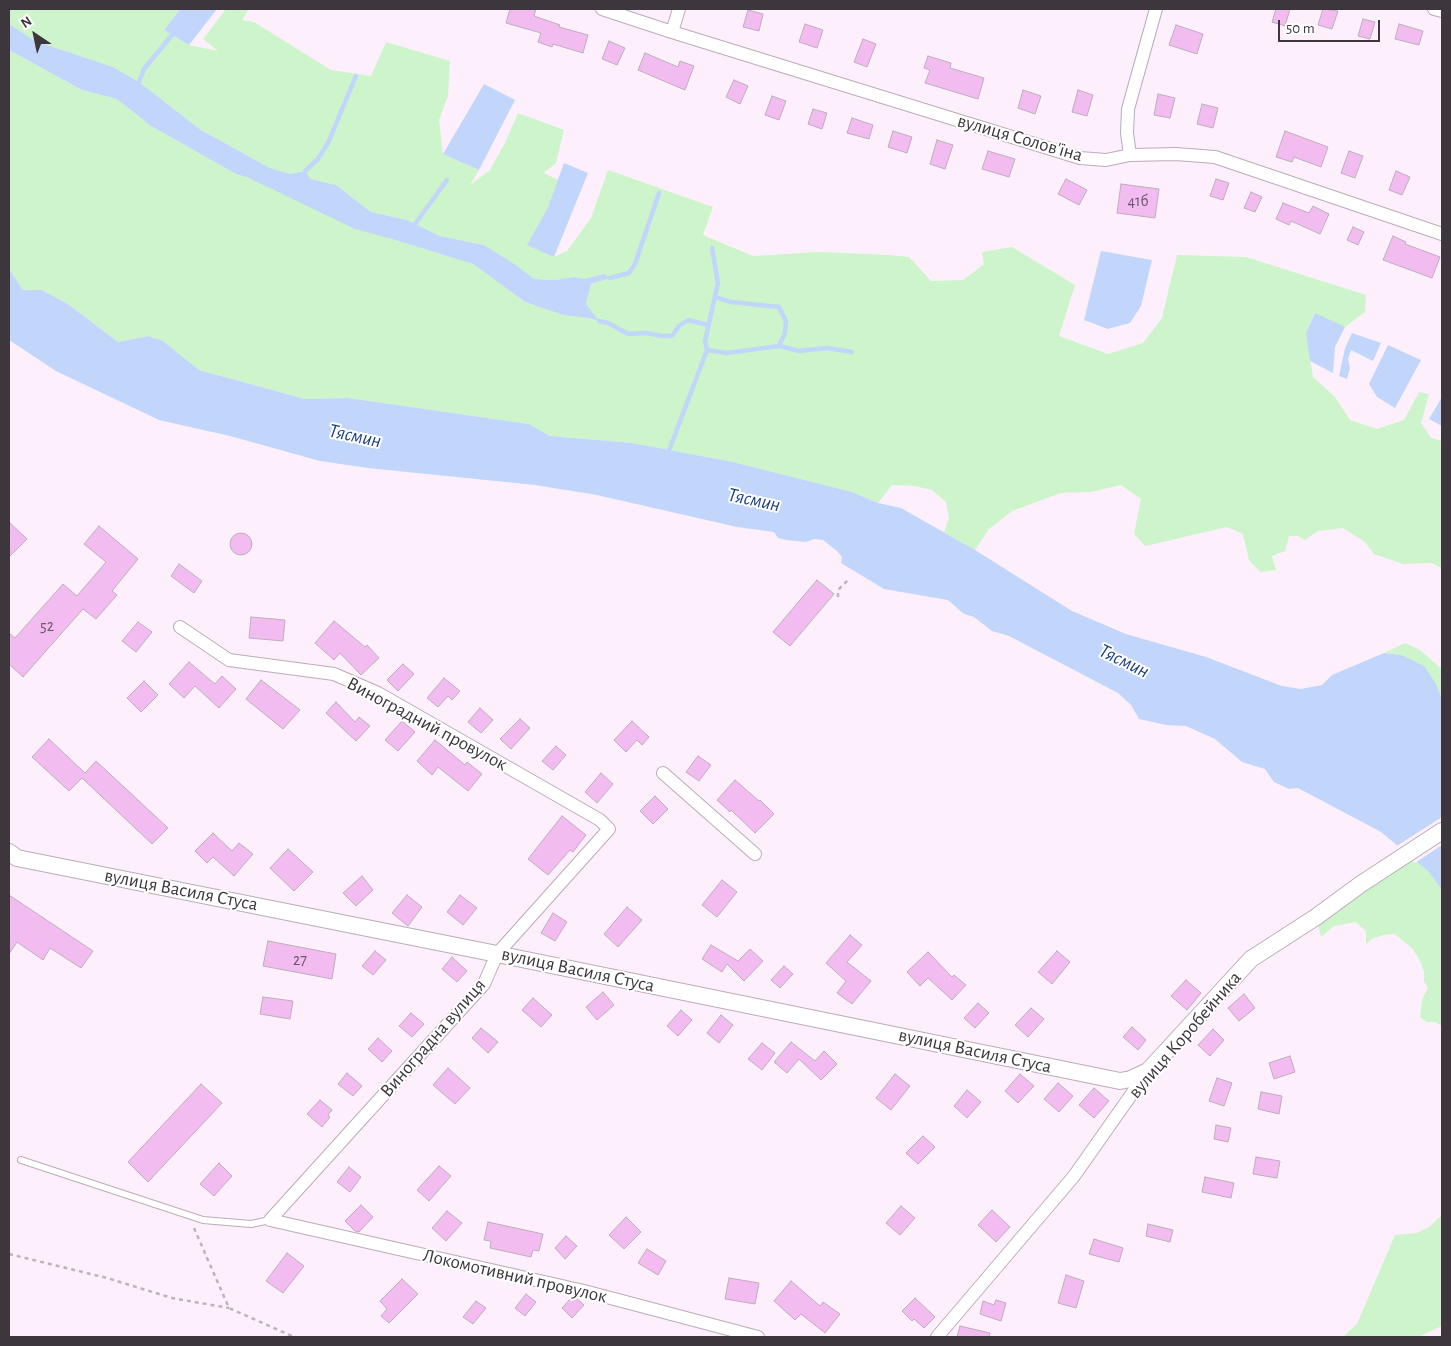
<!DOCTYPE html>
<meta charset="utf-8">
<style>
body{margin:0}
#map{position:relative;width:1451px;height:1346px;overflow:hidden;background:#fdf0fc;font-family:"Alegreya Sans",sans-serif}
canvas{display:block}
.frame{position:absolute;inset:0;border:10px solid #3d373d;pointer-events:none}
.north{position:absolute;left:10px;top:10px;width:50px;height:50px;-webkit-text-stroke:4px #fff;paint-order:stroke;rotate:326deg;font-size:14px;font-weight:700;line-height:20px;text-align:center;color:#3d373d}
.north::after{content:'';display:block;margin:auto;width:18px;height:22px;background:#3d373d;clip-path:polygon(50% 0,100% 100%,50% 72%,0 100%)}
.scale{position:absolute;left:1278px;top:20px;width:102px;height:22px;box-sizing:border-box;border:2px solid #3d373d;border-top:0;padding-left:6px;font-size:15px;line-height:18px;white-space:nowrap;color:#3d373d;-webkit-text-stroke:4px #fff;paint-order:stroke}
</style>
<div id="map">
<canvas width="1451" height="1346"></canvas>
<div class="frame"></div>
<div class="north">N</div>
<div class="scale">50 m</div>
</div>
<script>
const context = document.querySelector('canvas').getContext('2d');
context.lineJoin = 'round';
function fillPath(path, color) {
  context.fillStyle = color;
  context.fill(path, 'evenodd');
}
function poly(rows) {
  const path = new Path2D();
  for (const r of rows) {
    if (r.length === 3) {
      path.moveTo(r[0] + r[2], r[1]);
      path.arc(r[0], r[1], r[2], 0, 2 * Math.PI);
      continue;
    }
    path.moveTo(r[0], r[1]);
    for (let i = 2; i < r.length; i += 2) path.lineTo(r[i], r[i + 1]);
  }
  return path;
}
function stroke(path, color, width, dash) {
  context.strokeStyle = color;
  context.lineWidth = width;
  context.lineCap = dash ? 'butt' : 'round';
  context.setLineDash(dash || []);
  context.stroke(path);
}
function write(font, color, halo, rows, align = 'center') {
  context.font = font + ' "Alegreya Sans",sans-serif';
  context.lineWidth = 4;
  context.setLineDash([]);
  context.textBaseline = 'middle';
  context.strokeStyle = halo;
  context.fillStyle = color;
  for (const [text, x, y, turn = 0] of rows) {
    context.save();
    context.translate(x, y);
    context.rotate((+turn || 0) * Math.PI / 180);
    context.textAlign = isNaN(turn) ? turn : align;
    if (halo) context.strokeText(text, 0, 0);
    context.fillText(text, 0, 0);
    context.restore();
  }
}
const green = poly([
 [9,9,180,9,164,30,189,45,218,51,203,39,226,9,249,9,242,20,254,22,331,70,371,76,386,42,450,61,448,96,439,120,443,154,479,170,470,185,490,170,505,143,518,113,564,130,556,163,544,173,558,180,548,207,528,244,554,257,567,251,591,218,608,170,713,207,703,235,753,256,819,252,889,255,909,257,931,281,963,280,984,264,982,252,1012,247,1075,285,1059,336,1108,354,1143,343,1162,318,1177,255,1246,257,1366,295,1365,312,1345,327,1314,314,1306,333,1313,377,1335,397,1350,420,1377,429,1404,420,1419,392,1429,394,1421,423,1431,438,1442,441,1442,568,1432,563,1403,564,1374,554,1365,542,1343,528,1318,531,1305,540,1298,536,1289,536,1285,551,1272,556,1276,570,1260,572,1249,560,1243,534,1227,527,1145,546,1134,534,1141,499,1121,485,1091,492,1061,493,1012,511,989,529,975,550,944,532,949,518,946,502,932,490,914,486,892,485,878,503,852,492,733,462,632,443,550,436,529,424,348,398,305,399,199,370,163,341,148,336,118,342,68,304,42,290,23,290,9,269,9,50,82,90,117,99,151,126,236,174,249,178,392,239,473,264,525,302,563,315,588,318,598,321,586,304,591,284,609,278,604,274,584,279,574,277,555,280,534,279,516,265,484,245,440,236,407,220,371,212,336,185,311,179,304,171,290,174,270,168,201,130,139,82,113,67,35,41,9,24],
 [1405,643,1420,650,1442,669,1442,699,1436,684,1401,655,1384,653],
 [1408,854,1428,871,1442,890,1442,1026,1435,1022,1427,1022,1420,1017,1422,1000,1428,987,1424,982,1424,972,1420,961,1413,949,1395,934,1383,935,1372,939,1366,944,1366,931,1356,922,1334,926,1321,937,1316,917],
 [1442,1215,1442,1326,1418,1337,1343,1337,1357,1324,1395,1235,1417,1233,1429,1227]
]);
const water = poly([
 [180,9,217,9,189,45,164,30],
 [9,24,35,41,113,67,139,82,201,130,270,168,290,174,305,171,311,179,336,185,371,212,407,220,440,236,484,245,516,265,534,279,555,280,574,277,584,279,604,274,610,278,591,284,586,304,599,321,588,318,563,315,525,302,473,264,392,239,355,229,249,178,236,174,151,126,117,99,82,90,9,50],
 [484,84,515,100,479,170,443,154],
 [564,163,588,173,554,257,527,245,548,207],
 [1101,251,1152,260,1141,306,1130,323,1108,329,1084,320],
 [9,269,23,290,42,290,68,304,118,342,148,336,163,341,199,370,305,399,348,398,529,424,550,436,632,443,733,462,852,492,878,503,901,508,975,550,1072,611,1126,634,1206,657,1282,686,1301,689,1322,685,1332,675,1384,653,1401,655,1424,666,1436,684,1442,699,1442,890,1428,871,1381,832,1298,788,1289,789,1274,782,1265,769,1242,762,1215,739,1186,726,1166,725,1139,719,1131,705,1118,693,1009,636,992,631,974,617,964,614,948,600,884,589,841,563,842,557,837,551,823,540,814,539,806,542,786,540,778,538,774,532,737,527,597,495,535,485,368,468,320,461,230,436,159,420,56,371,9,340],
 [1315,313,1345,327,1335,347,1333,373,1310,361,1306,333],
 [1352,333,1381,343,1373,361,1351,350,1348,359,1350,368,1347,379,1339,376,1345,348],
 [1388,345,1421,360,1395,408,1377,397,1369,384],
 [1442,397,1442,426,1429,419]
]);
const pier = poly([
 [1442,817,1442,845,1415,863,1395,847]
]);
const stream = poly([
 [139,82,144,69,172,35],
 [305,171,318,159,328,143,356,76],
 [415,224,447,180],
 [610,278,629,273,635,264,659,193],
 [599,321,608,323,628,334,646,333,662,336,672,336,679,326,688,320,709,325],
 [779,346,799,351,827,348,852,352],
 [707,350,727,353,779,346,785,333,786,321,779,307,731,302,715,297],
 [667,456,707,350,705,341,718,283,712,248]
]);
const building = poly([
 [510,9,536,9,534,16,560,25,559,27,588,35,583,53,553,44,552,47,538,42,541,33,506,23,510,9],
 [1276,9,1290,9,1285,26,1272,22,1276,9],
 [1323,9,1338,11,1332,29,1318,25,1323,9],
 [748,10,763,14,759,31,743,27,748,10],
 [1363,19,1375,22,1370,39,1358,36,1363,19],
 [805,24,823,30,817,48,799,42,805,24],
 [1399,24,1423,31,1419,45,1395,39,1399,24],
 [1176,25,1203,34,1197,54,1169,45,1176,25],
 [863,39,876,44,867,67,854,62,863,39],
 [609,41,625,48,617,65,602,59,609,41],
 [645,53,678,67,680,61,694,66,685,90,638,70,645,53],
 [928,56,951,63,950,68,984,78,978,99,925,83,930,70,924,68,928,56],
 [734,80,748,86,740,104,726,97,734,80],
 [1023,90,1041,96,1035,114,1018,108,1023,90],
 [1078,90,1093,95,1087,116,1072,112,1078,90],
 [1158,94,1175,98,1170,118,1154,115,1158,94],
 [772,96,786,101,779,120,765,115,772,96],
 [1202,104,1218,108,1213,128,1197,124,1202,104],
 [813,109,827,113,822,129,808,124,813,109],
 [852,118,873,125,869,139,847,133,852,118],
 [893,131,912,137,907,153,888,147,893,131],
 [1285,131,1328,147,1321,167,1294,157,1292,162,1276,157,1285,131],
 [937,140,953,145,945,169,930,164,937,140],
 [988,151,1015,159,1009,177,982,169,988,151],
 [1349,151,1363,156,1355,178,1341,173,1349,151],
 [1396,171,1410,177,1402,195,1389,190,1396,171],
 [1066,179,1087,190,1079,205,1058,194,1066,179],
 [1216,179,1229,183,1223,200,1210,196,1216,179],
 [1121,184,1159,189,1155,218,1117,213,1121,184],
 [1251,192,1262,197,1255,212,1244,208,1251,192],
 [1283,203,1309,213,1313,206,1329,214,1320,234,1291,221,1289,225,1276,219,1283,203],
 [1353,227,1364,232,1358,245,1347,240,1353,227],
 [1393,236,1406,242,1405,244,1440,257,1432,278,1383,260,1393,236],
 [9,522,27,539,9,557,9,522],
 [99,526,138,559,112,591,117,595,96,619,83,609,23,677,9,664,9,633,15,638,63,584,77,596,106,562,84,544,99,526],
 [241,544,11],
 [179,564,202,581,194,593,171,576,179,564],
 [817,580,834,594,790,646,773,632,817,580],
 [251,617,285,620,283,641,249,638,251,617],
 [334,621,365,647,367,645,379,658,361,675,340,653,334,660,315,643,334,621],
 [138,622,152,632,136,652,122,641,138,622],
 [189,662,215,684,222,676,236,689,219,708,195,686,184,698,169,684,189,662],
 [403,664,414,674,398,691,387,680,403,664],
 [444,678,460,691,452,700,448,696,438,707,427,698,444,678],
 [261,680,300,710,283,729,246,699,261,680],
 [144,681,158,695,141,712,127,698,144,681],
 [336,702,355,722,359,717,370,726,356,741,326,713,336,702],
 [480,708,493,720,481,733,468,722,480,708],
 [520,719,530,728,511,749,500,739,520,719],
 [402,721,415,732,398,751,385,740,402,721],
 [632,721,649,737,642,745,637,740,626,752,614,740,632,721],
 [49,739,85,773,96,761,168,828,152,844,82,778,69,791,32,757,49,739],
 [435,740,465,765,467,762,482,774,468,791,438,767,432,775,417,761,435,740],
 [556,746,566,755,553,770,542,761,556,746],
 [698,756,711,765,699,781,686,772,698,756],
 [601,773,613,784,597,803,585,792,601,773],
 [735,780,759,801,760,800,774,814,755,833,731,810,730,812,717,800,735,780],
 [655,796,668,809,653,824,640,811,655,796],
 [562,816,586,835,573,852,570,850,548,875,528,859,562,816],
 [213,833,232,851,239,843,253,854,234,876,213,857,207,863,195,851,213,833],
 [288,849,313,872,294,891,270,868,288,849],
 [362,876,373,890,356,906,343,893,362,876],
 [722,880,737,892,717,917,702,905,722,880],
 [9,895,93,951,81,968,50,948,43,960,17,942,9,954,9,895],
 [407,895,422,907,408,926,392,913,407,895],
 [460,895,477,908,463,925,447,912,460,895],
 [627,907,642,920,618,947,604,934,627,907],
 [553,913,567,922,555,941,541,933,553,913],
 [850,935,862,945,847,962,871,981,852,1004,837,993,846,981,826,963,850,935],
 [268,941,336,954,332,979,263,966,268,941],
 [711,945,738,961,750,949,763,961,744,981,727,964,722,972,702,959,711,945],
 [375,951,386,960,373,975,362,966,375,951],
 [1057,951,1070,962,1052,984,1038,972,1057,951],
 [928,952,952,977,954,975,966,985,952,1000,928,978,920,986,907,972,928,952],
 [452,957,467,971,457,982,442,969,452,957],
 [784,966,793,974,780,988,771,980,784,966],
 [1186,980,1201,993,1187,1010,1171,996,1186,980],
 [603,992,614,1005,597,1020,586,1007,603,992],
 [1244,994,1255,1008,1239,1021,1228,1008,1244,994],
 [263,997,293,1001,290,1019,260,1014,263,997],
 [533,998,552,1015,541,1027,522,1010,533,998],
 [978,1003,989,1013,975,1028,964,1018,978,1003],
 [1031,1008,1044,1019,1028,1037,1015,1025,1031,1008],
 [681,1010,692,1020,678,1036,667,1026,681,1010],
 [411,1013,424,1024,412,1037,399,1026,411,1013],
 [721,1015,733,1025,719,1043,707,1033,721,1015],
 [1132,1027,1146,1040,1138,1050,1123,1037,1132,1027],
 [481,1028,498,1042,488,1053,472,1038,481,1028],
 [1213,1029,1224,1040,1210,1056,1198,1045,1213,1029],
 [378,1038,392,1051,382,1062,368,1049,378,1038],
 [791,1042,815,1061,824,1051,837,1064,821,1080,799,1059,787,1073,774,1062,791,1042],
 [762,1043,775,1053,762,1070,748,1059,762,1043],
 [1290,1056,1295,1072,1274,1079,1269,1063,1290,1056],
 [448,1068,470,1088,455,1104,433,1085,448,1068],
 [347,1073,362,1086,353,1096,338,1084,347,1073],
 [895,1074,910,1086,891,1110,876,1098,895,1074],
 [1020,1074,1034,1086,1018,1103,1005,1091,1020,1074],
 [1217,1078,1232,1083,1224,1106,1209,1101,1217,1078],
 [1058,1083,1073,1096,1059,1112,1044,1099,1058,1083],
 [201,1084,222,1103,148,1182,128,1162,201,1084],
 [1094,1088,1109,1101,1094,1118,1079,1105,1094,1088],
 [967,1090,981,1102,967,1118,954,1106,967,1090],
 [1261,1092,1282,1096,1279,1114,1258,1109,1261,1092],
 [320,1100,332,1110,328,1115,330,1117,322,1127,307,1114,320,1100],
 [1216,1125,1231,1128,1228,1142,1214,1139,1216,1125],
 [923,1136,935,1147,918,1164,906,1153,923,1136],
 [1256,1157,1280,1161,1277,1178,1253,1174,1256,1157],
 [219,1163,232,1176,214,1196,200,1184,219,1163],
 [439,1166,451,1176,429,1201,417,1190,439,1166],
 [349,1167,361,1177,350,1192,337,1182,349,1167],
 [1205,1177,1234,1183,1231,1198,1202,1192,1205,1177],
 [361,1205,373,1217,359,1232,355,1231,345,1221,361,1205],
 [901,1206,915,1218,900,1235,886,1223,901,1206],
 [992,1210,1010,1227,996,1242,978,1225,992,1210],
 [447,1211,462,1223,446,1241,432,1228,447,1211],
 [626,1217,641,1232,624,1249,609,1235,626,1217],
 [488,1222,543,1234,539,1251,533,1250,531,1257,490,1248,491,1241,484,1240,488,1222],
 [1148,1224,1173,1230,1170,1242,1146,1236,1148,1224],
 [566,1236,577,1246,565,1259,555,1248,566,1236],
 [1094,1239,1123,1248,1119,1262,1089,1254,1094,1239],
 [647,1249,666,1261,658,1275,638,1263,647,1249],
 [287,1253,304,1266,283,1293,266,1281,287,1253],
 [1066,1275,1084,1281,1076,1308,1058,1303,1066,1275],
 [729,1278,759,1283,755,1304,725,1299,729,1278],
 [402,1279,418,1294,389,1323,381,1316,387,1309,380,1301,402,1279],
 [791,1281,820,1306,823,1302,840,1314,825,1333,801,1314,795,1320,774,1301,791,1281],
 [526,1294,536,1302,525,1316,515,1308,526,1294],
 [572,1297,576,1298,584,1305,572,1318,562,1308,572,1297],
 [915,1298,935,1317,924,1328,914,1319,912,1321,902,1311,915,1298],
 [996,1300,1006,1303,1001,1321,980,1314,983,1301,994,1305,996,1300],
 [476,1301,486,1308,473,1324,463,1317,476,1301],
 [960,1326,990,1333,989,1337,957,1337,960,1326]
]);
const path = poly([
 [838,597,838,590,848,580],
 [194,1228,229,1308,294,1337],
 [9,1254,107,1278,172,1298,229,1308]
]);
const service = poly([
 [21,1160,203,1220,251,1224,270,1220]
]);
const minor = poly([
 [602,9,672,32,1080,158,1106,160,1130,155,1176,154,1215,157,1442,234],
 [1434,9,1442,11],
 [672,32,679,9],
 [1130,155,1127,133,1128,109,1156,9],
 [180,627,229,660,334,674,378,693,600,820,609,829,497,954,484,984,270,1220,584,1291,758,1337],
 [663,773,755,854],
 [937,1337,1074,1176,1148,1071]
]);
const tertiary = poly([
 [9,852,17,858,497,954,1120,1081,1131,1079,1148,1071,1251,959,1316,917,1361,884,1442,831]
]);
const numberNames = [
 ["41б",1138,201],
 ["52",47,626],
 ["27",300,960]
];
const streetNames = [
 ["вулиця Солов'їна",1020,138,16],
 ["Виноградний провулок",427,724,28],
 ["вулиця Василя Стуса",181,890,11],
 ["вулиця Василя Стуса",578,970,12],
 ["вулиця Коробейника",1185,1035,-49],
 ["Виноградна вулиця",433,1038,-49],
 ["вулиця Василя Стуса",975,1051,12],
 ["Локомотивний провулок",515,1276,13]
];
const waterNames = [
 ["Тясмин",355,436,12],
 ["Тясмин",754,500,12],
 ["Тясмин",1124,661,26]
];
fillPath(green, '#cdf4ca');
fillPath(water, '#c1d6fa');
fillPath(pier, '#fdf0fc');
stroke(stream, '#c1d6fa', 4.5);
fillPath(building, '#f3bcf0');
stroke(building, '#bdadbc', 1);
stroke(service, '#bcabba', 8);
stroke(minor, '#bcabba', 14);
stroke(tertiary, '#bcabba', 18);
stroke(path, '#bdb3bd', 2.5, [4, 4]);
stroke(service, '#fff', 6);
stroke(minor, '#fff', 12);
stroke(tertiary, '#fff', 16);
write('16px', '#6a586a', null, numberNames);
write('19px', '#3d373d', '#fff', streetNames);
write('italic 20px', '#1a3e82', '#fff', waterNames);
</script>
